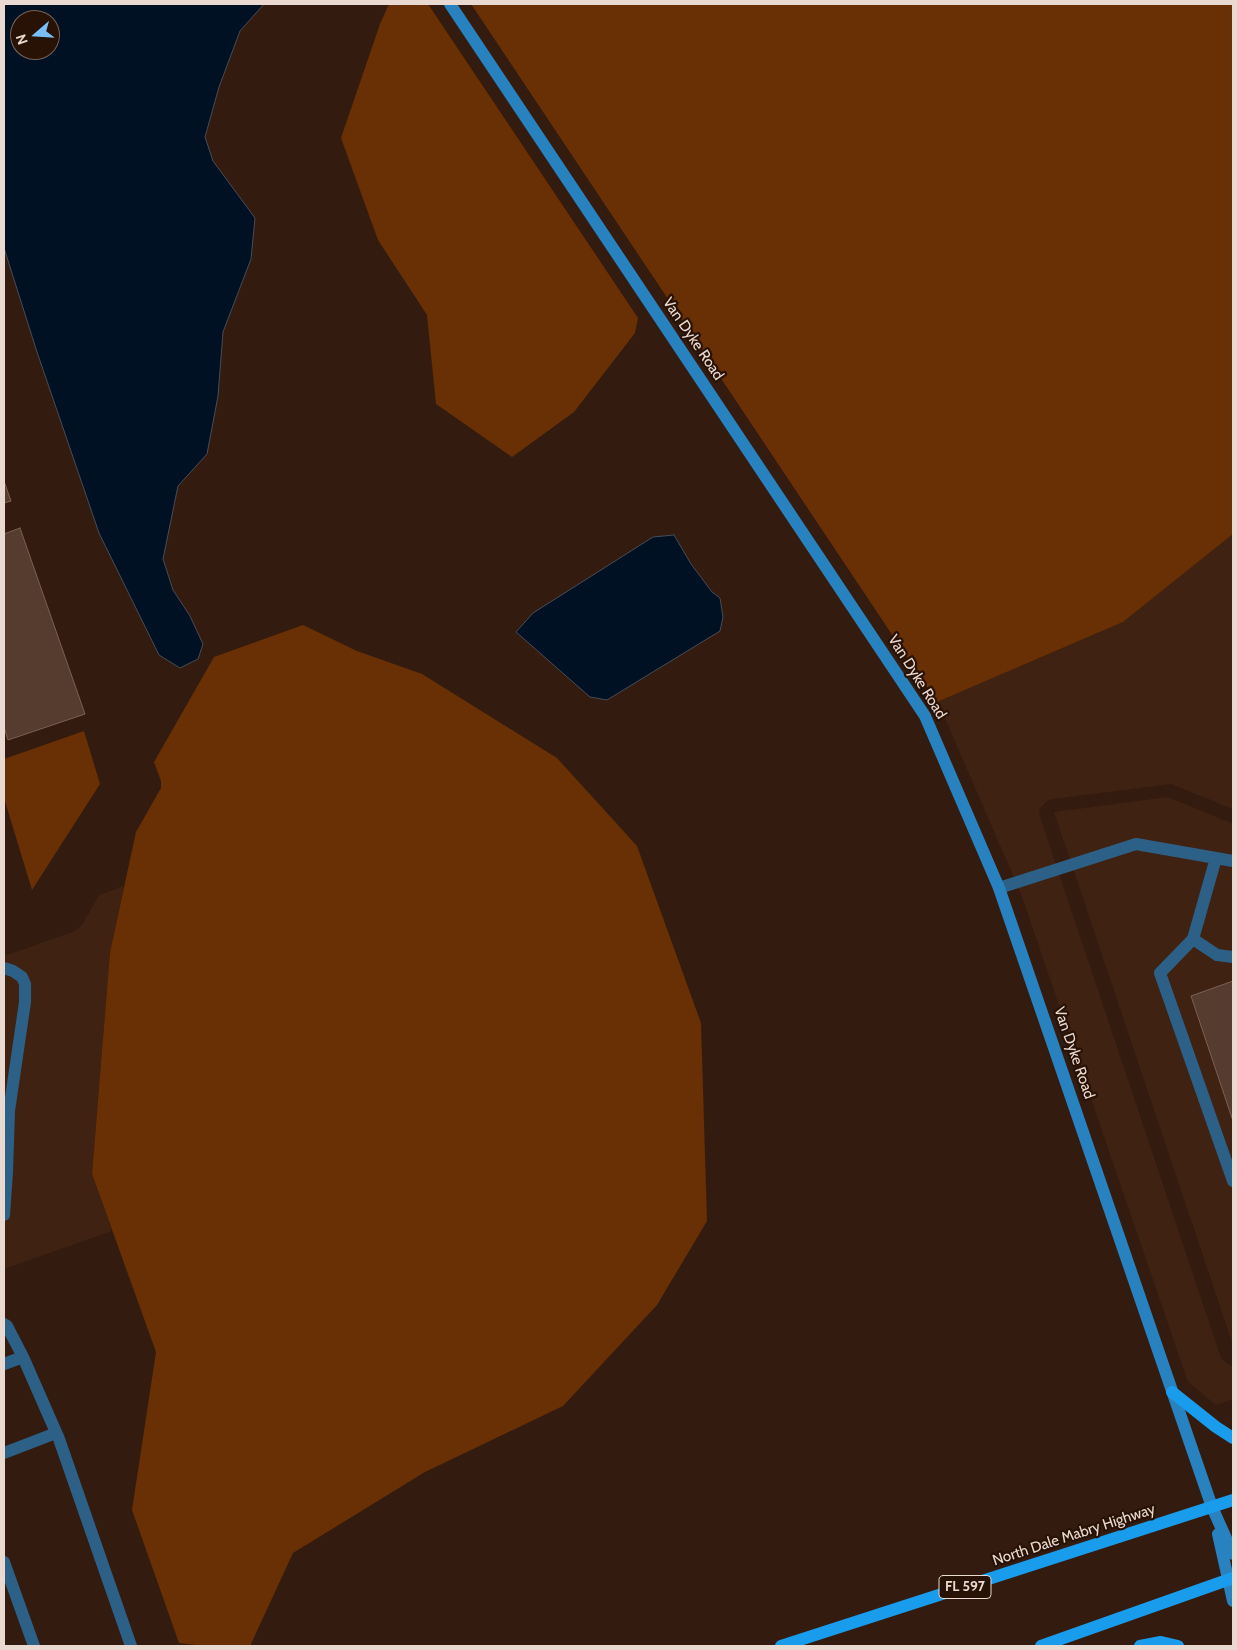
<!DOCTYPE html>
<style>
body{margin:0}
#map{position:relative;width:1237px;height:1650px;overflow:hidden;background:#331c0f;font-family:Cabin,sans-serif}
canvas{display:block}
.frame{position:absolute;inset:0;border:5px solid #e9d9d0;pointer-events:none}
.north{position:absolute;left:10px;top:10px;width:50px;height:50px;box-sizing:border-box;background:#281206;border:1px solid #756257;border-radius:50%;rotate:251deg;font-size:14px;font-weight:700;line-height:20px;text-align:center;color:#e9d9d0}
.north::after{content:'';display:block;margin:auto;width:18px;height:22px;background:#78bff8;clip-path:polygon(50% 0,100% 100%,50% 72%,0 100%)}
</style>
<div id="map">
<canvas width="1237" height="1650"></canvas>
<div class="frame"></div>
<div class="north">N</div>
</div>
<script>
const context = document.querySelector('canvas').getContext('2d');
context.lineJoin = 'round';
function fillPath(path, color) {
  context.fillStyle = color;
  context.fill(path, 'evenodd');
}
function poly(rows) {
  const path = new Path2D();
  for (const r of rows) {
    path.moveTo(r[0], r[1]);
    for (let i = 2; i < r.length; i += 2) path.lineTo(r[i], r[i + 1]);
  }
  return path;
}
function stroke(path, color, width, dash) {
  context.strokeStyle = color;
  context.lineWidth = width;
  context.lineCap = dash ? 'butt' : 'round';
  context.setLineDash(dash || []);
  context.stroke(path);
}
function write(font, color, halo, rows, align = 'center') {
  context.font = font + ' Cabin,sans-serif';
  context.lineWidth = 4.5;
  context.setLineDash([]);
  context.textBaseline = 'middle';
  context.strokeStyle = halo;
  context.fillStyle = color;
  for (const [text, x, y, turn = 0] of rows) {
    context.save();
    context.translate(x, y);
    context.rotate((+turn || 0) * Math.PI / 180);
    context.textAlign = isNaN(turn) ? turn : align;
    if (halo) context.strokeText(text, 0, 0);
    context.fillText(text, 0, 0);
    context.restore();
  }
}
const built = poly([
 [1233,534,1233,809,1171,784,1053,799,1048,800,1039,809,1040,817,1221,1358,1227,1364,1233,1366,1233,1399,1216,1405,1188,1382,1021,894,941,709,937,702,1123,622],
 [1168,797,1233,824,1233,1345,1054,812],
 [124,886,110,952,92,1174,112,1231,4,1269,4,956,73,932,82,925,99,895]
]);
const green = poly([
 [389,4,428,4,638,318,635,333,574,412,512,457,436,404,427,315,378,240,341,138,380,24],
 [471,4,1233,4,1233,534,1123,622,937,702],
 [303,625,357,651,422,674,557,758,637,846,701,1023,707,1221,657,1305,563,1406,425,1472,293,1553,250,1646,204,1646,179,1643,132,1510,156,1352,92,1174,110,952,136,832,161,788,161,781,154,762,214,657],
 [84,731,100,784,32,890,4,798,4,759]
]);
const water = poly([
 [4,4,264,4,240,31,219,87,205,137,213,161,255,218,251,259,223,332,218,396,207,454,178,486,163,559,173,590,190,616,203,644,198,659,180,668,159,655,99,533,37,352,4,248,4,4],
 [20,20,50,20,50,50,20,50,20,20],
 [674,535,691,564,712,592,720,598,723,617,720,631,607,700,590,697,516,632,533,613,653,537,674,535]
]);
const building = poly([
 [4,481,11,501,4,503,4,481],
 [20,528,85,714,8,740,4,727,4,534,20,528],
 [1233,981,1233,1121,1191,996,1233,981]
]);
const lane = poly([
 [1216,858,1193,939,1160,973,1233,1181],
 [999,888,1136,844,1233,861],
 [1193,939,1217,955,1233,957],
 [4,968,13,971,22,977,25,984,25,1002,9,1111,7,1172,4,1215],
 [4,1324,7,1326,23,1357,59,1439,131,1646],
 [4,1364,23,1357],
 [4,1453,56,1433],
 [4,1562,34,1646]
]);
const secondary = poly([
 [450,4,925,716,999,888,1212,1507,1233,1554],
 [1218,1534,1233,1601]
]);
const primary = poly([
 [1172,1392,1216,1427,1233,1438],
 [781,1646,1233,1500],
 [1041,1646,1233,1578],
 [1140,1646,1161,1642,1178,1646]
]);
const shields = [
 [965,1587,52]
];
const shieldNames = [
 ["FL 597",965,1587]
];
const streetNames = [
 ["Van Dyke Road",693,339,56],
 ["Van Dyke Road",917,677,58],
 ["Van Dyke Road",1074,1053,71],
 ["North Dale Mabry Highway",1074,1535,-18]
];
fillPath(built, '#3f2211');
fillPath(green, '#692f05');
fillPath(water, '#001123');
stroke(water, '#464d57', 1);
fillPath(building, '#553c2e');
stroke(building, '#7c6051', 1);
stroke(lane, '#2d6087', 12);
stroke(secondary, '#2882c0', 12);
stroke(primary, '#1a9ced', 12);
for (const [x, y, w] of shields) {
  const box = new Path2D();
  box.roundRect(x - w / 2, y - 11.5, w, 23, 4);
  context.fillStyle = '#281206';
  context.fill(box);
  stroke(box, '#e9d9d0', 1);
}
write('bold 14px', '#e9d9d0', null, shieldNames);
write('15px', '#e9d9d0', '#281206', streetNames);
</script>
